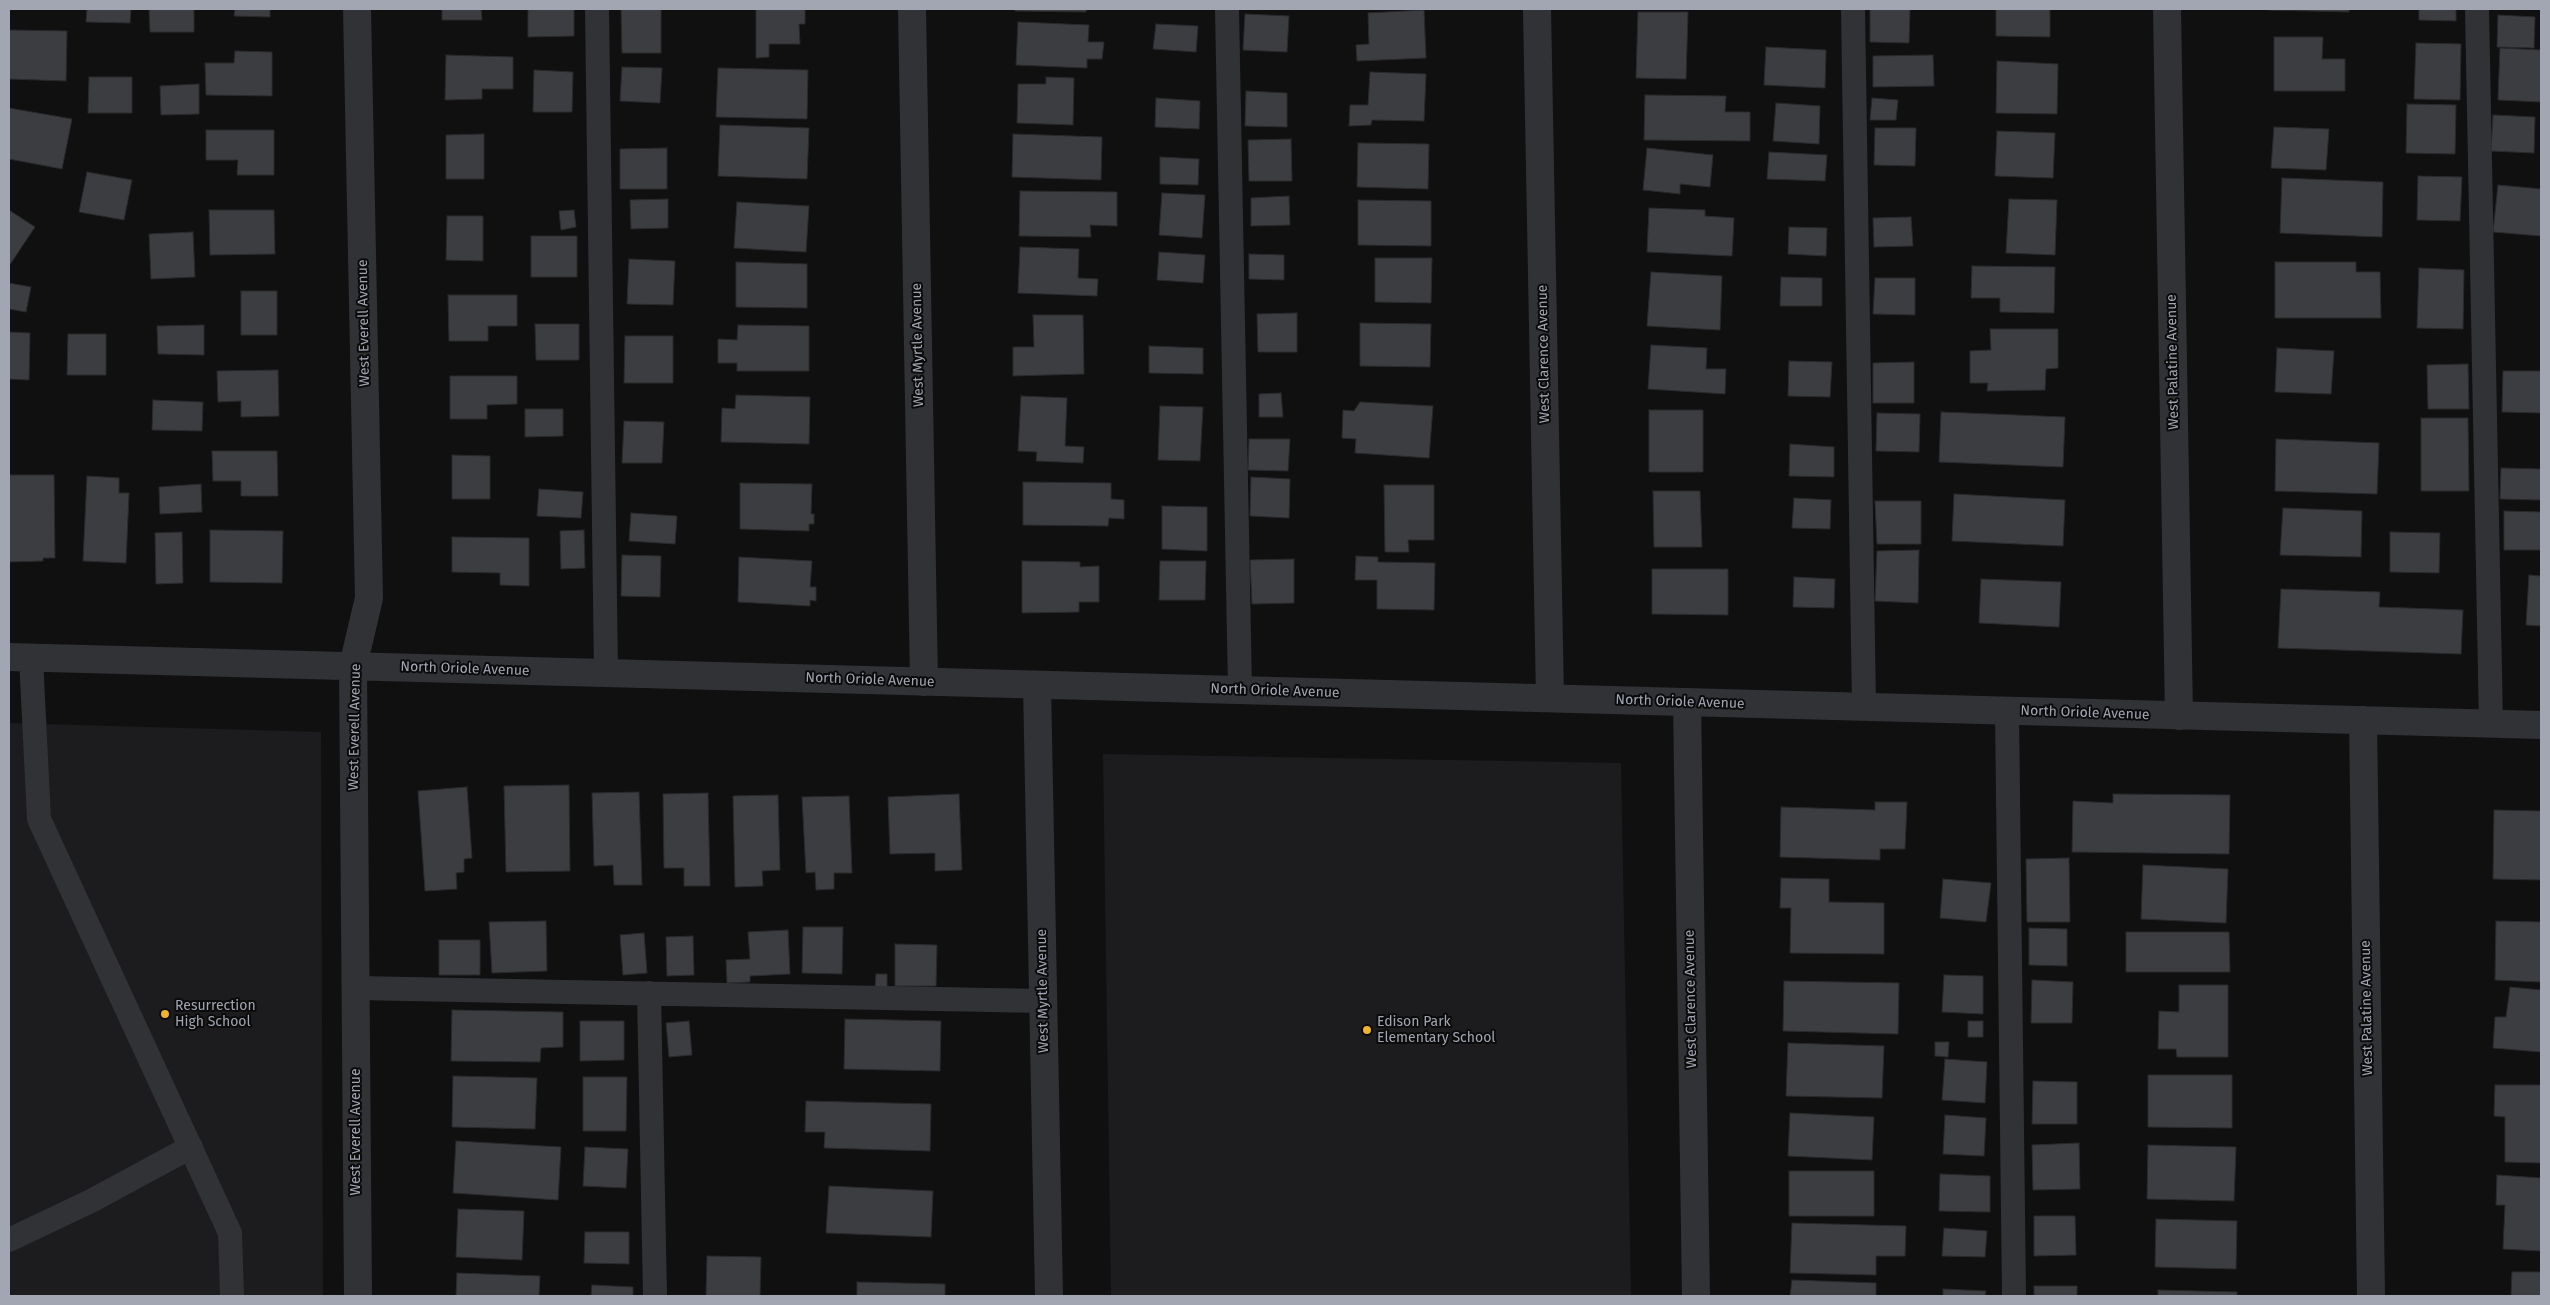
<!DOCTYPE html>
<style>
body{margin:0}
#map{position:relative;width:2550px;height:1305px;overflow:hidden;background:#101011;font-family:"Fira Sans",sans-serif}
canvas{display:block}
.frame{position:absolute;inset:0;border:10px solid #a1a6b2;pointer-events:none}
</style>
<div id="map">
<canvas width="2550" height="1305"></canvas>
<div class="frame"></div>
</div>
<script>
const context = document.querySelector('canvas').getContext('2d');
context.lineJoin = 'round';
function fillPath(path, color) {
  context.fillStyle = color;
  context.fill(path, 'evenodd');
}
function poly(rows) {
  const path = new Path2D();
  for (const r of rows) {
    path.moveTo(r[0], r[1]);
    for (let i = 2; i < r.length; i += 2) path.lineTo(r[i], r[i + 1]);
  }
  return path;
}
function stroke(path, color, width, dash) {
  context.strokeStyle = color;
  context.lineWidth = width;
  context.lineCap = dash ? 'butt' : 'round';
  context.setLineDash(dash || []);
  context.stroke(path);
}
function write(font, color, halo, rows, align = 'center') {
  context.font = font + ' "Fira Sans",sans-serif';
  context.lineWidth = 4;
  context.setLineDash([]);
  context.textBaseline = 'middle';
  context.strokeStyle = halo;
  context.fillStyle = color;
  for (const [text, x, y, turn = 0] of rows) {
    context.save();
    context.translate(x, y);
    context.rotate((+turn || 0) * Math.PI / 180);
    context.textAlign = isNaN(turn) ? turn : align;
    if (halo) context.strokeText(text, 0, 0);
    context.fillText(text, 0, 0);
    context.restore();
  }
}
const built = poly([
 [9,723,321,732,323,1296,9,1296],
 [1103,754,1621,763,1631,1296,1111,1296]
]);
const building = poly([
 [87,9,131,9,130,23,86,22,87,9],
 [149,9,194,9,194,32,150,32,149,9],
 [235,9,270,9,270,17,234,16,235,9],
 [442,9,481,9,482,20,442,20,442,9],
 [528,9,574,9,574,36,528,37,528,9],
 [621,9,661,9,661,53,622,53,621,9],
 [756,9,805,9,805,24,799,24,800,44,769,44,769,57,756,58,756,9],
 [1015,9,1086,9,1086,12,1015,11,1015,9],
 [1870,9,1910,9,1909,43,1870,42,1870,9],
 [1996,9,2050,9,2050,37,1996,36,1996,9],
 [2268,9,2349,9,2349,12,2268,10,2268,9],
 [2419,9,2456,9,2456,21,2419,20,2419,9],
 [1424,10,1426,58,1357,61,1356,45,1369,44,1368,13,1424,10],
 [1638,12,1688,12,1686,79,1636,78,1638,12],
 [1245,14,1289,16,1287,52,1243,50,1245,14],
 [2498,15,2535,17,2534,48,2497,47,2498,15],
 [1018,22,1089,25,1088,42,1104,42,1102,59,1087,59,1087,68,1016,65,1018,22],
 [1156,24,1198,26,1196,52,1153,49,1156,24],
 [9,30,67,31,66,81,9,79,9,30],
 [2274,37,2323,37,2322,59,2345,59,2345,91,2274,91,2274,37],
 [2416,43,2461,44,2460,100,2414,99,2416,43],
 [1766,47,1826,50,1825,88,1764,85,1766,47],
 [2500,48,2541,50,2541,102,2498,100,2500,48],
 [235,51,272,52,272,96,206,95,205,63,234,63,235,51],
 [446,55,513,57,513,89,482,89,482,99,445,100,446,55],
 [1933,55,1934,86,1873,87,1873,56,1933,55],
 [1997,61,2058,64,2057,114,1996,113,1997,61],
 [622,67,662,68,660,103,620,101,622,67],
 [718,68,808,70,807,119,716,117,718,68],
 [534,70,573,72,572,112,533,112,534,70],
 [1370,72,1426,74,1424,121,1372,120,1371,125,1349,126,1350,105,1368,105,1370,72],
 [89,77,132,77,132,113,88,113,89,77],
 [1046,77,1074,78,1073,125,1017,123,1018,84,1046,84,1046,77],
 [199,84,199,114,161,115,160,86,199,84],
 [1246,91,1287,93,1287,127,1245,126,1246,91],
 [1645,95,1726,96,1725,112,1750,112,1750,141,1644,140,1645,95],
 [1156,98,1200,101,1199,129,1155,127,1156,98],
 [1872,98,1898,100,1896,120,1870,120,1872,98],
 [1776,103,1820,106,1819,144,1773,141,1776,103],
 [2407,104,2456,105,2455,154,2406,153,2407,104],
 [9,108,72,119,62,169,9,159,9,108],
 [2493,115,2535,117,2534,153,2491,151,2493,115],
 [720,125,809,128,807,179,718,176,720,125],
 [2274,127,2329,129,2326,170,2271,168,2274,127],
 [1875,128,1916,128,1915,166,1874,165,1875,128],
 [206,130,274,130,274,175,237,175,238,160,206,160,206,130],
 [1997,131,2055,133,2053,178,1995,176,1997,131],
 [484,134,484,179,446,179,446,135,484,134],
 [1013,134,1102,137,1101,180,1012,177,1013,134],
 [1291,139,1292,181,1249,181,1248,140,1291,139],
 [1358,143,1429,144,1428,189,1357,187,1358,143],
 [667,148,667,189,620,189,620,149,667,148],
 [1647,148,1713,155,1710,187,1680,184,1680,194,1643,190,1647,148],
 [1769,152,1827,155,1825,181,1767,179,1769,152],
 [1160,157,1199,159,1198,185,1160,184,1160,157],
 [87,172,132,180,124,220,79,212,87,172],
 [2418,176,2462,177,2460,221,2417,220,2418,176],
 [2282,178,2383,182,2382,237,2280,233,2282,178],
 [2498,185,2541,189,2541,236,2493,232,2498,185],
 [1020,191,1117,192,1117,226,1090,225,1091,237,1019,236,1020,191],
 [1162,193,1205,195,1202,238,1159,235,1162,193],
 [1289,196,1290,225,1251,226,1251,198,1289,196],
 [668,199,668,228,631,229,630,200,668,199],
 [2009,199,2057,200,2055,255,2006,253,2009,199],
 [1358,200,1431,201,1431,246,1358,245,1358,200],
 [737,202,809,206,806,252,734,248,737,202],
 [1649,208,1705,210,1705,216,1734,218,1732,256,1647,252,1649,208],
 [9,210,35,227,9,266,9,210],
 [209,210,274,210,275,254,210,255,209,210],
 [574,210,576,227,561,230,559,211,574,210],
 [447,216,483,216,483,261,446,260,447,216],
 [1911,217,1913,246,1874,247,1873,218,1911,217],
 [1789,227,1827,228,1826,256,1788,254,1789,227],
 [193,232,195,277,151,279,149,234,193,232],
 [531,236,577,236,577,277,531,277,531,236],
 [1020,247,1079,249,1078,278,1098,279,1097,296,1018,293,1020,247],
 [1159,252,1205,255,1203,283,1157,280,1159,252],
 [1249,254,1284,255,1284,280,1249,279,1249,254],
 [1375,258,1432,258,1431,303,1375,302,1375,258],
 [629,259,675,261,673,305,627,304,629,259],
 [736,262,807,264,807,308,736,307,736,262],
 [2275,262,2356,262,2356,272,2380,272,2381,318,2275,318,2275,262],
 [1972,266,2055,267,2054,313,2000,312,2000,298,1971,298,1972,266],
 [2419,268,2464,270,2463,329,2417,328,2419,268],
 [1651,272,1722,276,1720,330,1647,326,1651,272],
 [1781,277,1822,278,1822,306,1780,306,1781,277],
 [1875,278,1915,278,1915,315,1873,314,1875,278],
 [9,283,31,287,26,312,9,309,9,283],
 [241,291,277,291,277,335,241,335,241,291],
 [448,295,517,295,517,326,488,326,488,341,449,341,448,295],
 [1297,313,1297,352,1258,352,1257,314,1297,313],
 [1033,315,1083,315,1084,374,1013,376,1013,347,1034,347,1033,315],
 [1360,323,1431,324,1430,367,1360,366,1360,323],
 [535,324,579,324,579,360,536,360,535,324],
 [204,325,204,355,158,354,157,326,204,325],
 [738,325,809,326,809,371,737,371,737,363,718,363,718,339,737,340,738,325],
 [1990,329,2058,329,2058,368,2046,369,2045,390,1987,391,1988,383,1970,383,1970,351,1991,350,1990,329],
 [9,332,30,333,29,380,9,379,9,332],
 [68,334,106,334,106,375,67,375,68,334],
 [625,336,673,336,673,383,624,383,625,336],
 [1651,345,1707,348,1706,369,1726,369,1725,394,1648,389,1651,345],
 [1149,346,1203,348,1203,374,1149,373,1149,346],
 [2277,348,2334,351,2331,394,2275,392,2277,348],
 [1789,361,1832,362,1830,397,1788,396,1789,361],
 [1914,362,1914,403,1873,403,1873,363,1914,362],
 [2468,364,2469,409,2428,409,2427,365,2468,364],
 [278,370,279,416,241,417,241,401,218,402,217,371,278,370],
 [2503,371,2541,371,2541,413,2502,412,2503,371],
 [450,376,517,376,517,404,487,405,487,419,450,419,450,376],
 [1281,393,1283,417,1259,417,1259,394,1281,393],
 [736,395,810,397,809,444,721,442,722,408,735,409,736,395],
 [1021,396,1067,398,1065,446,1084,447,1083,463,1036,461,1037,452,1018,451,1021,396],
 [153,400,203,402,202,431,152,430,153,400],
 [1360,402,1433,406,1429,458,1355,453,1356,439,1342,438,1343,410,1354,411,1360,402],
 [1160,406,1203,407,1200,461,1158,460,1160,406],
 [525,409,563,409,563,436,525,437,525,409],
 [1649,410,1703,410,1703,472,1649,472,1649,410],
 [1941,412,2065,417,2063,467,1939,462,1941,412],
 [1877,413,1920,414,1919,452,1876,451,1877,413],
 [2421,418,2468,418,2469,491,2421,491,2421,418],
 [624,421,664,422,662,463,622,463,624,421],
 [1249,439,1290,439,1288,471,1248,470,1249,439],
 [2276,439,2379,443,2377,494,2275,491,2276,439],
 [1790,444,1834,447,1834,477,1789,476,1790,444],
 [212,451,277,451,278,496,241,496,241,481,213,481,212,451],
 [452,455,490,456,490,499,452,499,452,455],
 [2501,468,2541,469,2541,500,2500,499,2501,468],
 [9,475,54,475,55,558,43,558,43,561,9,562,9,475],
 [87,476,119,478,119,493,129,493,126,563,83,561,87,476],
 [1251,477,1290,479,1289,518,1250,516,1251,477],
 [1023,482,1111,483,1111,499,1124,500,1124,519,1109,518,1108,526,1023,525,1023,482],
 [740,483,812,484,811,514,814,514,814,524,809,524,809,531,740,529,740,483],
 [201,484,202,512,160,514,159,487,201,484],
 [1384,485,1434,485,1434,540,1408,540,1409,552,1385,552,1384,485],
 [539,489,583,492,581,518,537,516,539,489],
 [1653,491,1700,491,1702,547,1654,547,1653,491],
 [1954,494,2065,500,2063,546,1952,541,1954,494],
 [1794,498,1831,500,1830,529,1792,528,1794,498],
 [1875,501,1921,501,1921,544,1877,544,1875,501],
 [1162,506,1207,507,1207,551,1162,549,1162,506],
 [2283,508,2362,511,2361,557,2280,555,2283,508],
 [2504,511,2541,512,2541,550,2504,550,2504,511],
 [631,513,677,516,675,544,629,541,631,513],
 [210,530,283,531,282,583,210,582,210,530],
 [584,530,585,568,561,569,560,531,584,530],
 [182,532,183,583,156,584,155,533,182,532],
 [2390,532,2440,533,2439,573,2390,572,2390,532],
 [452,537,529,538,529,586,500,585,500,573,452,572,452,537],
 [1919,550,1918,603,1875,601,1877,551,1919,550],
 [622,555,661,556,660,597,621,596,622,555],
 [1356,556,1378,557,1378,562,1435,563,1434,610,1377,609,1377,580,1355,580,1356,556],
 [739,557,812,561,810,587,816,587,816,601,810,600,810,606,738,602,739,557],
 [1294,559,1294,603,1252,604,1250,560,1294,559],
 [1022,561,1080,562,1080,567,1099,566,1099,602,1079,602,1079,612,1022,613,1022,561],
 [1160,561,1206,561,1205,600,1159,600,1160,561],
 [1652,569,1728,569,1728,615,1652,614,1652,569],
 [2529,575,2541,576,2541,626,2526,625,2529,575],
 [1794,577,1835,579,1834,608,1793,607,1794,577],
 [1981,579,2061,582,2059,627,1979,623,1981,579],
 [2281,589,2380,592,2379,607,2463,610,2461,654,2278,648,2281,589],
 [569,785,570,871,506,872,504,786,569,785],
 [467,787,472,858,464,859,464,872,456,873,457,889,425,891,418,791,467,787],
 [639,792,642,885,614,885,613,865,594,866,592,793,639,792],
 [708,793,710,886,684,886,684,868,664,868,663,794,708,793],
 [959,794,962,870,935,871,935,853,890,854,888,797,959,794],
 [2113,794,2230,795,2229,854,2072,852,2073,801,2113,803,2113,794],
 [778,795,780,870,762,871,763,886,735,887,733,796,778,795],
 [849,796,852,873,834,873,834,889,816,890,815,872,806,873,802,797,849,796],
 [1875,802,1907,802,1905,849,1880,849,1880,860,1780,857,1781,807,1875,810,1875,802],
 [2494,810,2541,811,2541,880,2493,879,2494,810],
 [2069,858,2070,922,2027,922,2026,859,2069,858],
 [2143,865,2228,869,2226,923,2141,919,2143,865],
 [1781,878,1829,879,1829,902,1884,903,1884,954,1790,953,1791,908,1780,908,1781,878],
 [1943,879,1991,883,1986,922,1940,918,1943,879],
 [546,921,547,971,492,973,489,922,546,921],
 [2496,921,2541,922,2541,982,2495,980,2496,921],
 [803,927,843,927,842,974,802,973,803,927],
 [2029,928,2067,929,2067,966,2029,965,2029,928],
 [788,930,790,974,750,976,750,982,727,983,726,960,750,959,748,932,788,930],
 [2126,932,2229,932,2230,972,2126,972,2126,932],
 [644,933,647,973,623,975,620,935,644,933],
 [693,936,694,975,667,976,666,937,693,936],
 [439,940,480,940,480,975,439,975,439,940],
 [895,944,937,945,936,986,895,986,895,944],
 [876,974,887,974,887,988,875,988,876,974],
 [1944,975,1983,976,1983,1014,1942,1012,1944,975],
 [2032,980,2073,982,2072,1023,2031,1023,2032,980],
 [1784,981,1899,983,1898,1034,1783,1031,1784,981],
 [2179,985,2228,985,2228,1057,2177,1057,2176,1049,2158,1049,2159,1011,2179,1012,2179,985],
 [2510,987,2541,990,2541,1052,2493,1048,2495,1017,2506,1017,2510,987],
 [452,1010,563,1012,563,1047,541,1048,540,1062,451,1061,452,1010],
 [845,1019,941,1021,940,1071,844,1069,845,1019],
 [580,1021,624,1021,624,1060,580,1061,580,1021],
 [689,1021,692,1055,669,1057,666,1023,689,1021],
 [1968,1021,1983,1021,1983,1037,1968,1037,1968,1021],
 [1935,1042,1949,1042,1948,1057,1935,1056,1935,1042],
 [1788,1043,1884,1046,1882,1098,1786,1096,1788,1043],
 [1945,1059,1987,1062,1985,1103,1942,1100,1945,1059],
 [2148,1075,2232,1075,2232,1128,2148,1127,2148,1075],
 [453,1076,537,1078,535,1129,452,1127,453,1076],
 [583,1077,627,1077,626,1131,583,1131,583,1077],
 [2033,1081,2077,1082,2077,1124,2032,1124,2033,1081],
 [2495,1085,2541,1085,2541,1163,2505,1162,2505,1117,2494,1116,2495,1085],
 [806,1101,931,1104,930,1151,824,1148,825,1132,805,1132,806,1101],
 [1790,1113,1874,1117,1872,1160,1788,1156,1790,1113],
 [1945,1115,1986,1118,1984,1156,1943,1154,1945,1115],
 [456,1141,561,1147,558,1200,453,1193,456,1141],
 [2079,1143,2080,1189,2033,1190,2032,1145,2079,1143],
 [2148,1145,2236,1147,2234,1201,2147,1199,2148,1145],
 [585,1147,628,1149,626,1188,583,1186,585,1147],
 [1789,1171,1874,1171,1874,1216,1789,1216,1789,1171],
 [1940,1174,1990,1176,1990,1212,1939,1211,1940,1174],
 [2497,1175,2541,1178,2541,1251,2503,1249,2505,1205,2496,1205,2497,1175],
 [829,1186,933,1191,931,1237,826,1233,829,1186],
 [458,1209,524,1211,522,1260,456,1257,458,1209],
 [2034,1216,2075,1216,2076,1255,2034,1256,2034,1216],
 [2156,1219,2237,1221,2236,1269,2155,1267,2156,1219],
 [1792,1223,1906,1226,1905,1256,1876,1256,1876,1275,1790,1273,1792,1223],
 [1944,1228,1987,1231,1985,1257,1942,1256,1944,1228],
 [585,1232,629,1232,629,1264,584,1263,585,1232],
 [707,1256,761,1257,760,1296,706,1296,707,1256],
 [2512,1272,2541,1272,2541,1296,2511,1296,2512,1272],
 [457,1273,540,1276,539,1296,456,1296,457,1273],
 [1792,1280,1876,1283,1876,1296,1790,1296,1792,1280],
 [857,1282,945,1284,945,1296,857,1296,857,1282],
 [592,1285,633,1287,633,1296,591,1296,592,1285],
 [2034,1286,2077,1286,2077,1296,2034,1296,2034,1286],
 [1943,1289,1986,1291,1985,1296,1943,1296,1943,1289],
 [2158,1290,2237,1292,2237,1296,2158,1296,2158,1290]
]);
const lane = poly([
 [597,9,606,673],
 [1227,9,1240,690],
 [1853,9,1864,707],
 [2477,9,2491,724],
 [31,658,39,819,230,1233,232,1296],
 [2007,711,2014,1296],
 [355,988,1043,1001],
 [649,993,655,1296],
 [9,1240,91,1201,191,1147]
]);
const street = poly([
 [357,9,369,598,353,666,358,1296],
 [912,9,924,682],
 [1537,9,1550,698],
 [2167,9,2179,716],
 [9,657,2541,725],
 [1037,685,1049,1296],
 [1687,702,1696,1296],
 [2363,720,2371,1296]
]);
const markers = [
 [165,1014,5,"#eeb42c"],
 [1367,1030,5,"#eeb42c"]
];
const streetNames = [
 ["West Everell Avenue",364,323,-91],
 ["West Myrtle Avenue",918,345,-91],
 ["West Clarence Avenue",1544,354,-91],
 ["West Palatine Avenue",2173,362,-91],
 ["North Oriole Avenue",465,669,2],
 ["North Oriole Avenue",870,680,2],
 ["North Oriole Avenue",1275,691,2],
 ["North Oriole Avenue",1680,702,2],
 ["North Oriole Avenue",2085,713,2],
 ["West Everell Avenue",355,727,-89],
 ["West Myrtle Avenue",1043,991,-91],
 ["West Clarence Avenue",1691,999,-91],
 ["West Palatine Avenue",2367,1008,-91],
 ["West Everell Avenue",356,1132,-90]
];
const poiNames = [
 ["Resurrection",175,1006],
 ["High School",175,1022],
 ["Edison Park",1377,1022],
 ["Elementary School",1377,1038]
];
fillPath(built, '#1c1c1e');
fillPath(building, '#3c3d41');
stroke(building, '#2a2a2d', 1);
stroke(lane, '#313236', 24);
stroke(street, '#313236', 28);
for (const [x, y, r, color] of markers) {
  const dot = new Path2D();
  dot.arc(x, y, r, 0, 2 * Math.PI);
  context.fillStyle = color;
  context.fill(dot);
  stroke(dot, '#0b0b0c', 2);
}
write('14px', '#a1a6b2', '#0b0b0c', streetNames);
write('14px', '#a1a6b2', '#0b0b0c', poiNames, 'left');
</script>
